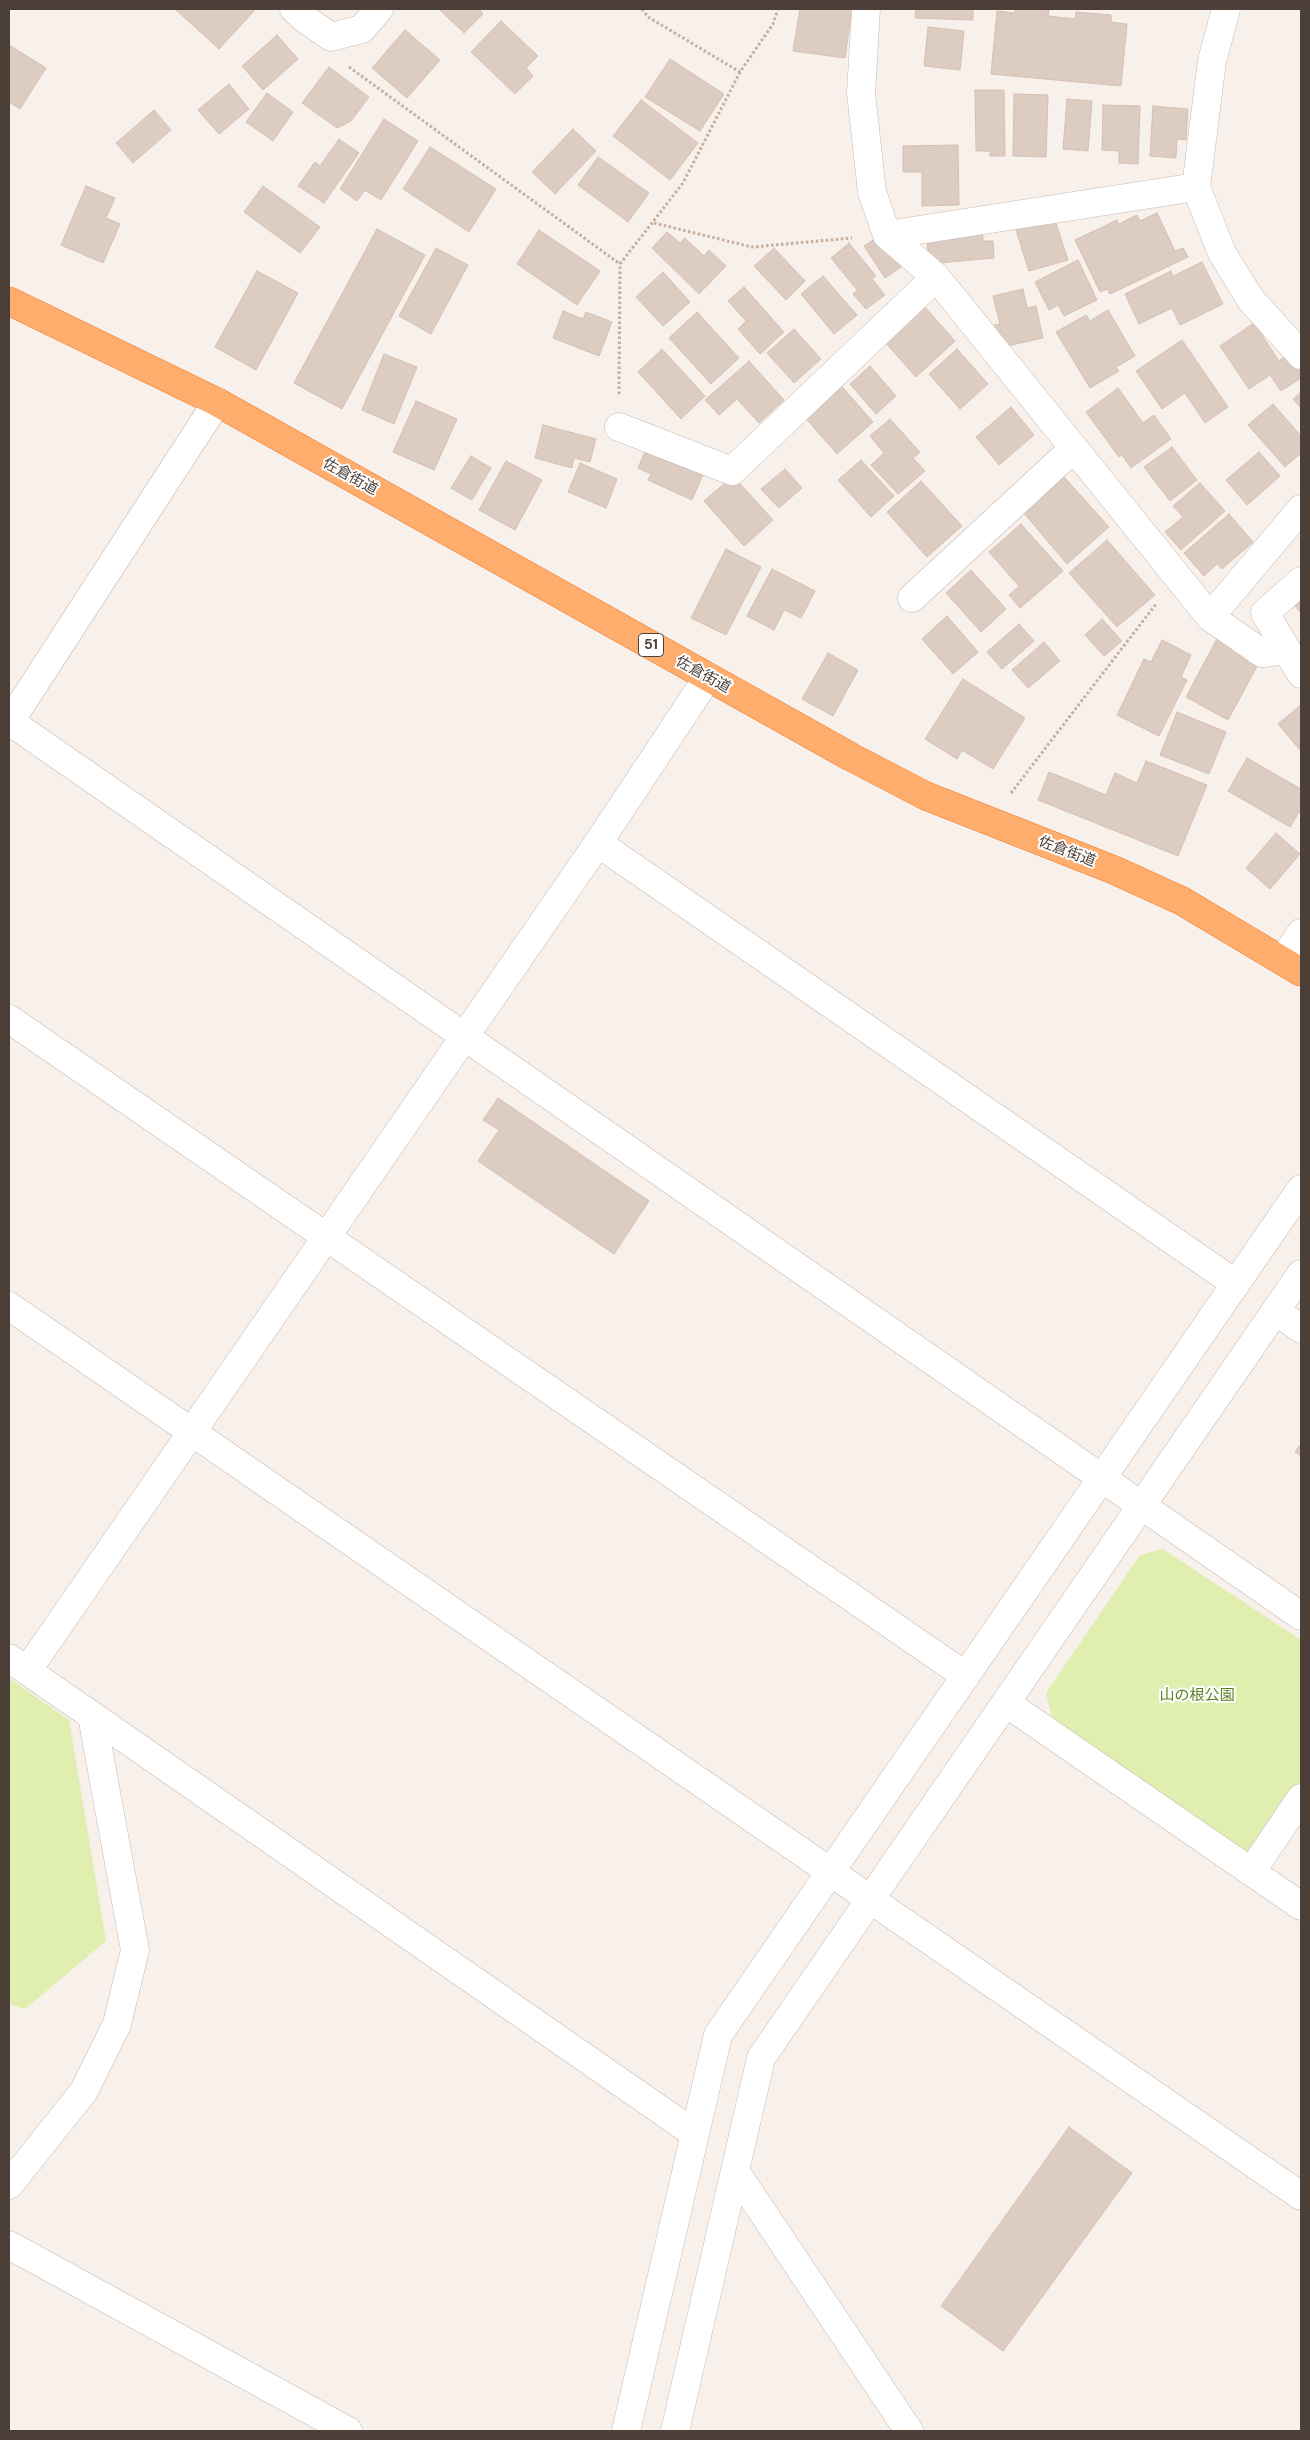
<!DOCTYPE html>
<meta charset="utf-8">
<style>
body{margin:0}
#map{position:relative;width:1310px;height:2440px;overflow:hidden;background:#f7f0eb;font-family:"DM Sans",sans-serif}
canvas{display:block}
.frame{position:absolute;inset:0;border:10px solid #4c3f37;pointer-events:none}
</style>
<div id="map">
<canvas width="1310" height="2440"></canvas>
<div class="frame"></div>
</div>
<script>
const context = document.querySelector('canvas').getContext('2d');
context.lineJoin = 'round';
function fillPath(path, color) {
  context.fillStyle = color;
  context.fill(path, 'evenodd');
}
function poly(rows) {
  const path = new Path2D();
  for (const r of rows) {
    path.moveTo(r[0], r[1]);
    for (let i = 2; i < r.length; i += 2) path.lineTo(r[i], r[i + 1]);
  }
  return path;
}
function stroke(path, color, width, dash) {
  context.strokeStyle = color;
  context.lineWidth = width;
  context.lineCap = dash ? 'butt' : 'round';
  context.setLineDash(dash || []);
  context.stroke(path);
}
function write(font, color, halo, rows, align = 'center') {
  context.font = font + ' "DM Sans","Noto Sans JP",sans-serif';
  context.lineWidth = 4;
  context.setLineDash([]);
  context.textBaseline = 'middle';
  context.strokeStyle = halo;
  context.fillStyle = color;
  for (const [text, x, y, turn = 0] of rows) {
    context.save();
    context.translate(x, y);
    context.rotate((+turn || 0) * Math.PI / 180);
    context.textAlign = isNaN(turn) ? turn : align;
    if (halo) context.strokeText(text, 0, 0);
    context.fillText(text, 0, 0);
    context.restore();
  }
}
const green = poly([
 [1163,1549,1301,1640,1301,1786,1256,1850,1239,1853,1053,1722,1046,1693,1140,1555],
 [9,1678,69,1720,106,1941,25,2009,9,2004]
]);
const building = poly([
 [175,9,252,9,254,11,219,49,175,9],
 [439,9,479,9,483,14,464,33,439,9],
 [800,9,852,9,845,58,793,51,800,9],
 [916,9,973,9,973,20,915,18,916,9],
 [1015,9,1049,10,1048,16,1075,19,1076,12,1111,15,1111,22,1127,24,1121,86,991,74,997,11,1015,13,1015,9],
 [501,21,538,56,526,68,533,76,515,94,471,52,501,21],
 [928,27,964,31,960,70,924,66,928,27],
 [405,30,440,60,407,98,372,68,405,30],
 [277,35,298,59,263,90,242,66,277,35],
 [9,45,46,68,20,109,9,102,9,45],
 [670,59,724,94,700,131,645,97,670,59],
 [329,67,369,97,351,121,337,128,302,103,329,67],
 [229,84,249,109,219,134,198,110,229,84],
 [975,90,1004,90,1005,156,990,156,990,151,976,151,975,90],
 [267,93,293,112,273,141,246,122,267,93],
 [1014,94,1048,95,1046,157,1013,156,1014,94],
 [1067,99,1092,101,1088,151,1063,149,1067,99],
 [641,100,698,143,670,180,613,136,641,100],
 [1103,105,1140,106,1138,164,1119,163,1119,151,1102,150,1103,105],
 [1153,106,1188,109,1186,140,1177,139,1176,158,1150,156,1153,106],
 [154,110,171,130,133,163,116,143,154,110],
 [384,119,418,141,381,200,365,190,357,201,340,189,384,119],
 [573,129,596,151,555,194,532,172,573,129],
 [339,139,359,153,324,203,298,186,315,162,320,166,339,139],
 [958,145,959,205,922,206,922,172,903,172,903,146,958,145],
 [430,147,496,189,469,232,403,189,430,147],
 [598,157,649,193,628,222,578,185,598,157],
 [86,186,115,198,106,218,120,224,103,263,61,245,86,186],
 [263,186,320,227,300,253,244,212,263,186],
 [1157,213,1175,251,1183,248,1188,257,1110,294,1107,289,1100,292,1075,240,1117,220,1119,224,1137,215,1140,221,1157,213],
 [1053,214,1068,260,1029,271,1015,227,1053,214],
 [982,227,983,241,993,241,994,258,929,264,926,232,982,227],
 [377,229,425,255,342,409,294,383,377,229],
 [539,230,600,271,577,305,517,264,539,230],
 [667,232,680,243,685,238,704,256,709,250,726,266,699,294,652,248,667,232],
 [881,235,902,266,885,278,864,246,881,235],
 [849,243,876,276,872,279,885,295,866,309,853,294,857,290,831,258,849,243],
 [436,248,468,265,431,334,399,316,436,248],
 [774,248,805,281,786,300,754,266,774,248],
 [1078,260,1097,300,1064,316,1058,305,1049,310,1035,282,1078,260],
 [1202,262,1223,304,1180,325,1172,308,1139,324,1125,294,1171,271,1173,276,1202,262],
 [257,271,298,293,256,370,215,347,257,271],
 [663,272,690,302,663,326,636,297,663,272],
 [823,276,857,315,834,334,801,294,823,276],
 [744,287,784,332,760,354,738,329,746,321,728,301,744,287],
 [1023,289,1027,308,1036,306,1043,338,998,348,992,326,1000,324,993,296,1023,289],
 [923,305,955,341,916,377,884,341,923,305],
 [1108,310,1135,356,1116,367,1119,371,1090,388,1056,332,1086,315,1090,321,1108,310],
 [563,311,583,319,586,312,612,322,599,356,553,338,563,311],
 [697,312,739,358,711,384,669,338,697,312],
 [1254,323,1279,361,1292,351,1301,365,1301,378,1281,391,1270,375,1249,389,1220,346,1254,323],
 [794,329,821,359,794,383,767,353,794,329],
 [1182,340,1228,407,1205,423,1185,393,1162,409,1136,371,1182,340],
 [662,349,705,396,681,419,638,372,662,349],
 [957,349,988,384,960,409,929,374,957,349],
 [384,354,417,367,394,424,362,410,384,354],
 [749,361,784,400,759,423,737,399,719,415,705,400,749,361],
 [870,366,896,396,876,414,850,384,870,366],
 [837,381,873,422,837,454,801,413,837,381],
 [1118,388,1143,423,1154,415,1171,439,1131,468,1122,455,1119,457,1086,412,1118,388],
 [1301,392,1301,408,1293,399,1301,392],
 [416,401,457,419,434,470,393,452,416,401],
 [1273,404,1301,436,1301,453,1285,467,1248,425,1273,404],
 [1011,407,1034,435,999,465,976,437,1011,407],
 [890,419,920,452,913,458,925,471,898,494,871,465,884,453,870,436,890,419],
 [543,425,596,439,590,462,574,458,572,468,535,458,543,425],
 [648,445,705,470,692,500,648,480,651,474,638,468,648,445],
 [1172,447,1197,480,1170,501,1144,467,1172,447],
 [1259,452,1280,476,1247,505,1226,480,1259,452],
 [471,456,491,468,472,500,451,488,471,456],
 [861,460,894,496,871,517,838,480,861,460],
 [506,461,542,480,515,530,479,510,506,461],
 [580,463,617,479,606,508,568,492,580,463],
 [785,469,802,488,779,508,761,489,785,469],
 [733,476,773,520,744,546,704,501,733,476],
 [1064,477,1109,527,1067,564,1023,512,1064,477],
 [921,481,962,526,927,557,887,512,921,481],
 [1200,483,1225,511,1181,550,1165,532,1183,517,1173,506,1200,483],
 [1229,514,1253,542,1222,569,1217,564,1204,576,1184,553,1229,514],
 [1021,524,1063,571,1020,608,1009,595,1019,586,989,552,1021,524],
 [1107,540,1155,595,1117,627,1069,573,1107,540],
 [726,549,761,567,726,635,691,618,726,549],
 [772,569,815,591,801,618,784,610,774,630,747,616,772,569],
 [971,570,1006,609,981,632,946,593,971,570],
 [1301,601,1301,613,1295,606,1301,601],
 [947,616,978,652,953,674,922,639,947,616],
 [1102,619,1122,641,1104,656,1085,635,1102,619],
 [1019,624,1034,641,1002,669,987,652,1019,624],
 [1219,635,1262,657,1228,720,1186,697,1219,635],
 [1162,640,1191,655,1181,677,1187,680,1159,736,1117,715,1144,659,1151,662,1162,640],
 [1044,642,1060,661,1028,688,1012,670,1044,642],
 [828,653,858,670,833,716,802,699,828,653],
 [963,679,1025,718,993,769,962,750,957,759,925,739,963,679],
 [1301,705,1301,749,1300,750,1278,724,1301,705],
 [1177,712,1226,732,1209,774,1160,755,1177,712],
 [1247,758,1301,789,1301,809,1290,827,1228,791,1247,758],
 [1146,761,1207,785,1178,856,1038,800,1049,772,1106,795,1115,773,1137,783,1146,761],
 [1276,833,1300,854,1270,889,1246,868,1276,833],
 [498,1098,649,1201,614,1254,478,1161,499,1130,483,1120,498,1098],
 [1301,1444,1301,1456,1295,1452,1301,1444],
 [1069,2127,1132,2173,1003,2351,941,2306,1069,2127]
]);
const path = poly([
 [642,9,648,17,740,72],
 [349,67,620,264],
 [654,223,752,247,852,238],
 [619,394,620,264,683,183,740,72,773,24,778,9],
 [1011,793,1156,604]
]);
const minor = poly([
 [294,9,305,19,331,37,362,29,379,9],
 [866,9,861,93,872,192,887,235,936,277,1210,617,1262,653,1287,650],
 [1226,9,1212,61,1196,187,1222,253,1251,300,1301,355],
 [887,235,1196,187],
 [619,427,732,471,936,277],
 [1301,581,1265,613,1301,674],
 [912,598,1073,449],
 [1210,617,1301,509],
 [9,721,1301,1616],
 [9,723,217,402],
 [598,843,1236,1284],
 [1283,960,1301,933],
 [9,1019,966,1676],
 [9,1306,1301,2196],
 [1276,1311,1301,1329],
 [9,1658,695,2134],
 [27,1671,598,843,708,677],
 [1006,1703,1301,1906],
 [1251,1872,1301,1798],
 [735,2171,909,2431],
 [9,2185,84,2091,117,2024,135,1950,92,1716],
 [9,2245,348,2431],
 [626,2431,718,2035,1301,1189],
 [675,2431,761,2058,1301,1274]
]);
const highway = poly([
 [9,301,217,402,851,757,926,796,1114,870,1182,901,1301,972]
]);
const shields = [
 [651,645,25]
];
const shieldNames = [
 ["51",651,645]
];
const streetNames = [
 ["佐倉街道",350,477,29],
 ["佐倉街道",703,675,29],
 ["佐倉街道",1067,852,21]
];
const parkNames = [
 ["山の根公園",1197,1696]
];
fillPath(green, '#e0eeb0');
fillPath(building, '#ddccc2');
stroke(building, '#d5bfb1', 1);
stroke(minor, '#c7b9af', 29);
stroke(highway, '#ee7b2d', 29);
stroke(path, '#c7ae9b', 3, [2.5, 2.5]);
stroke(minor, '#fff', 28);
stroke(highway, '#ffad6d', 28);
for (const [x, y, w] of shields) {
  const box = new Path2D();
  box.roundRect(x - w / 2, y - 11.5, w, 23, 4);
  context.fillStyle = '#fff';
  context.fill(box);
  stroke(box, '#4c3f37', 1);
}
write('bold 14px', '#4c3f37', null, shieldNames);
write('15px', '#4c3f37', '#fff', streetNames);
write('15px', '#5b8022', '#fff', parkNames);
</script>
